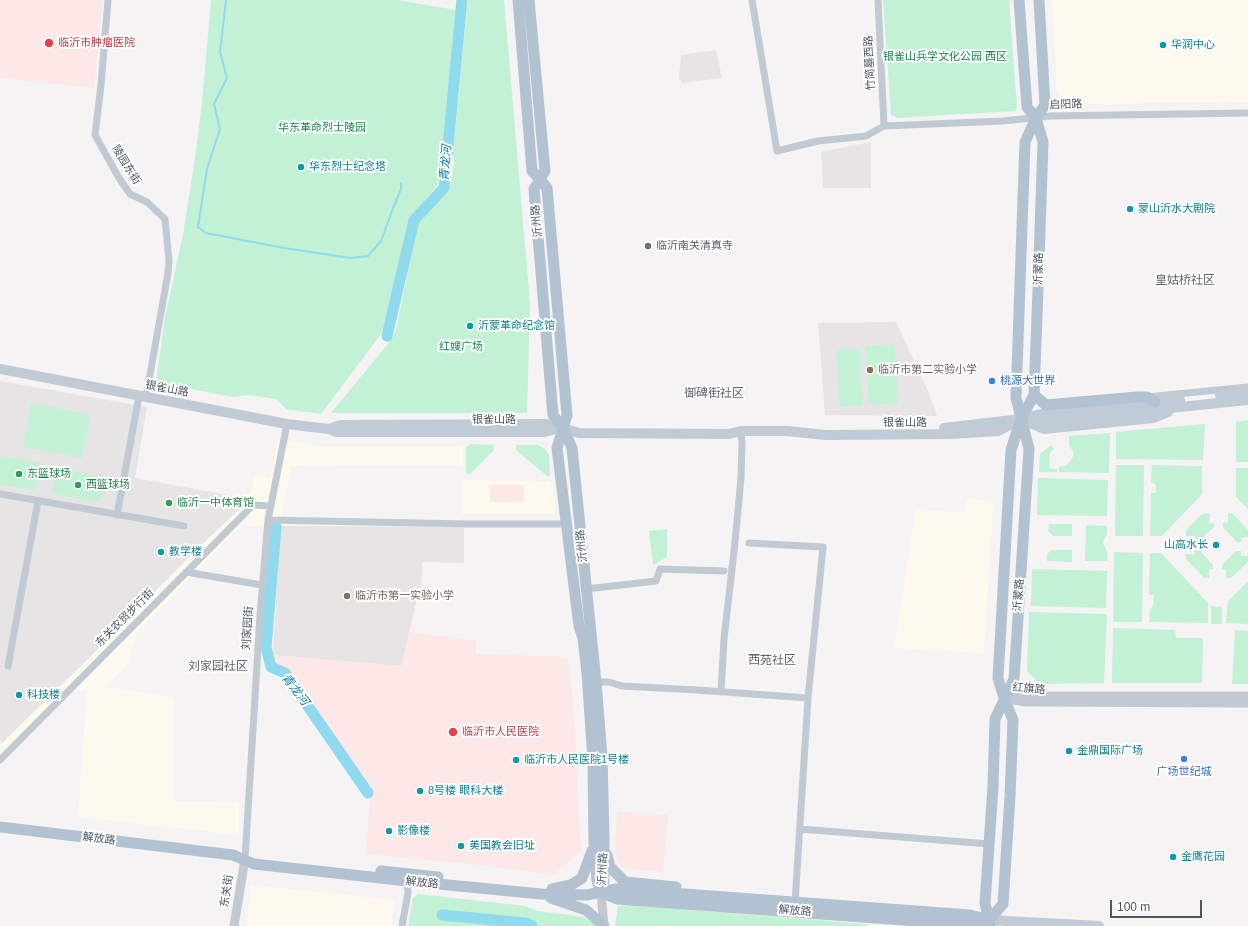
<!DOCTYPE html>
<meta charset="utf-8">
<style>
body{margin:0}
#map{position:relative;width:1248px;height:926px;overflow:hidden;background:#f5f3f3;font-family:Helvetica,sans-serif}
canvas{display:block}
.scale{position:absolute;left:1110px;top:900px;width:92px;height:18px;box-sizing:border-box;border:2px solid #4a5661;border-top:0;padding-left:5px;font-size:12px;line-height:14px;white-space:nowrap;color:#4a5661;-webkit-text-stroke:3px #fff;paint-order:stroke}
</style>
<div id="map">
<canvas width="1248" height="926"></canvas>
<div class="scale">100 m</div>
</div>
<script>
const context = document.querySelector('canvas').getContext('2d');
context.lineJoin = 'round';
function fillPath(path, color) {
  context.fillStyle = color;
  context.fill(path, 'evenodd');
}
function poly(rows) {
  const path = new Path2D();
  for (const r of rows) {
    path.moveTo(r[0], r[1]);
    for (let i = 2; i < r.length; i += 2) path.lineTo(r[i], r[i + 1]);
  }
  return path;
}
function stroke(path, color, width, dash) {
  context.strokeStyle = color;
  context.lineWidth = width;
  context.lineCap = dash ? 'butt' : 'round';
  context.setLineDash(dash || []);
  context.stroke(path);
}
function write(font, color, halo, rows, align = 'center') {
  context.font = font + ' Helvetica,"Noto Sans SC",sans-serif';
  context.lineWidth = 4;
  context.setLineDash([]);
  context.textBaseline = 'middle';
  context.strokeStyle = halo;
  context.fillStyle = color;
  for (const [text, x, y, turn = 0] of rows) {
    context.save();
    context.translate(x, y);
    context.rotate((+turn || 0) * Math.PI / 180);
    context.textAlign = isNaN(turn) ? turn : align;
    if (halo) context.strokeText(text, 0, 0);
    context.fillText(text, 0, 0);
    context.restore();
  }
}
const commercial = poly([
 [1052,0,1248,0,1248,102,1067,104,1060,98,1057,91],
 [278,438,320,447,463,447,463,465,291,466,280,526,241,526,137,633,127,665,106,687,174,697,174,801,239,802,239,835,78,817,87,691,74,691,0,767,0,746,2,743,102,645,195,551,250,499,254,476,270,478],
 [462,480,551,481,556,514,462,514],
 [966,498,993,502,984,653,894,648,916,509,965,513],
 [250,885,395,900,391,926,247,926]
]);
const education = poly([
 [716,50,722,78,682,83,679,78,681,55],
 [871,142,871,188,823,188,821,152],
 [896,322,927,389,935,409,937,416,825,415,818,323],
 [0,381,147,407,135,478,250,499,195,551,102,645,2,743,0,740],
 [280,526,464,527,464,563,422,562,421,596,417,597,402,666,273,655]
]);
const medical = poly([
 [0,0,103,0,94,88,0,78],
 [490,485,524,485,524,502,490,502],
 [409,632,476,641,476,654,567,657,573,698,581,851,553,875,482,865,366,854,371,786,286,670,277,665,273,655,401,666],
 [617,812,668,815,663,872,627,869,620,865,615,854]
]);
const green = poly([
 [211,0,397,0,456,10,442,162,437,186,410,217,384,330,321,414,286,409,276,399,250,395,232,397,156,382,165,317,183,235,195,158,202,103],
 [468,0,504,0,530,303,527,413,331,413,387,345,396,330,418,222,449,191,454,163,453,153],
 [883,0,1009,0,1017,107,1015,111,898,118,891,115],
 [894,344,898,403,869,405,865,346],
 [860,348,863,405,840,407,836,350],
 [31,403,90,415,82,458,23,447],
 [1248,420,1248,462,1236,462,1236,422],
 [1205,424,1203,460,1116,459,1116,432],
 [1110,433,1109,473,1059,472,1059,467,1067,465,1073,457,1073,451,1069,446,1069,436],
 [470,444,494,445,494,450,470,474,466,474,466,448],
 [516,445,538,445,545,449,549,455,550,476,547,476,516,450],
 [1051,445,1054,449,1050,453,1049,468,1057,469,1057,472,1039,472,1040,454],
 [0,456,41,463,36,490,0,485],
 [1116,465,1144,465,1143,536,1115,536],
 [1152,465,1202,466,1202,494,1162,536,1150,536,1151,493,1156,493,1156,485,1151,482],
 [55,468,104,476,100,502,52,494],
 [1236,468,1248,468,1248,509,1236,497],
 [1038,478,1108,480,1107,516,1037,515],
 [1210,513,1209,523,1214,523,1214,527,1200,540,1195,541,1195,536,1186,536,1186,530,1202,514],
 [1228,513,1232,513,1248,530,1248,537,1242,538,1241,542,1237,542,1223,527,1223,523,1228,522],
 [1049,524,1072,524,1072,536,1053,536,1048,531],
 [1086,525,1107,526,1107,534,1104,539,1103,543,1108,554,1107,561,1085,561],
 [667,529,667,557,653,565,649,531],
 [1052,550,1072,550,1072,562,1047,561,1047,554],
 [1195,550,1199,550,1213,565,1213,569,1209,569,1209,578,1204,578,1186,559,1185,554,1194,555],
 [1236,551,1241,551,1241,556,1248,556,1248,562,1231,578,1226,578,1226,570,1222,569,1222,565],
 [1114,552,1143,553,1142,622,1113,622],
 [1150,553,1161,553,1208,603,1208,623,1149,622,1150,610,1153,605,1154,595,1149,595],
 [1032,569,1107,571,1106,608,1031,606],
 [1248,581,1248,624,1226,623,1228,601],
 [1211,606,1222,607,1222,624,1211,624],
 [1029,612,1107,614,1104,683,1040,684,1027,671],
 [1113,628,1175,630,1176,638,1203,638,1202,683,1112,683],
 [1235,630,1248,631,1248,684,1232,684],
 [418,894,525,906,538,911,583,917,595,924,595,926,408,926,413,898],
 [629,905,866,924,869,926,615,926,618,906]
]);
const stream = poly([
 [226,0,220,52,227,78,214,104,220,129,207,169,198,227,206,233,284,248,351,258,368,256,381,241,392,211,401,189,401,183]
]);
const river = poly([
 [387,336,414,220,444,188,462,0],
 [276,527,266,647,271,667,285,673,368,793],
 [442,915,526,923,532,926]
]);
const minor = poly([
 [108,0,101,85,95,135,119,178,130,194,147,202,165,219,169,261,168,273,146,397],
 [752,0,777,151,818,141,866,136,884,126,1003,121,1051,116,1248,113],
 [878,0,884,126],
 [1147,397,1248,387],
 [0,494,184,526],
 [117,515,139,396],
 [268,520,468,524,566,524],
 [749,543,823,547,808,698],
 [186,572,262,585],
 [586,589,656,581,660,569,724,571],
 [8,666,38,501],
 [596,682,609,682,622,686,697,690,808,698,795,903],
 [721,692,724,639,735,542,741,478,742,444,741,431],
 [0,760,253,505,271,506],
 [800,829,989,844],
 [245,859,260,616,268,520,287,424],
 [402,926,408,893,407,881]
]);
const tertiary = poly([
 [1012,697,1025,696,1248,696],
 [1004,698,1025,702,1248,703],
 [601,893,604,926],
 [234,926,245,859]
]);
const secondary = poly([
 [0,369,287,424,329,429,336,432,545,432,559,428],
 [1220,395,1248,393],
 [1032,424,1044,429,1153,418,1168,412],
 [944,428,1021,419,1045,413,1180,400],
 [329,429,341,425,545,424,563,428,579,433,729,434,741,431,787,431,826,435,950,434,998,431,1021,419,1045,421,1248,400],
 [989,920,1099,926]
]);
const primary = poly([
 [518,0,532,171,540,179,547,188,567,415,557,448,579,626,583,638,587,673,593,759,594,845,597,881,601,893],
 [529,0,545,171,534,189,553,415,563,428,572,448,596,682,602,757,604,839,604,881,602,888],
 [1034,395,1046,405,1137,397,1147,397,1155,402],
 [0,827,233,855,254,864,407,881,541,894,587,895,616,889,970,915,989,920],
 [607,855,610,867,625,882,676,887],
 [381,871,438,877],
 [552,889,571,885,582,878,592,851],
 [602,893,617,899,970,925,986,921],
 [551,898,586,910,604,926],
 [987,925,989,920,1003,904,1010,796,1013,720,1004,698,998,678,1011,450,1021,419,1034,395,1038,290,1043,142,1036,118,1027,107,1019,0],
 [990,925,985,903,993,787,995,719,1014,679,1029,449,1016,398,1025,142,1036,118,1045,105,1039,0]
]);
const markers = [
 [49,43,5,"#e0444e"],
 [1163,45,4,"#0f9aa8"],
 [301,167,4,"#0f9aa8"],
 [1130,209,4,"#0f9aa8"],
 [648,246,4,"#6b7280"],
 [470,326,4,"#0f9aa8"],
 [870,370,4,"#8d6e63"],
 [992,381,4,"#3f7fe0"],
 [19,474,4,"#2e9e5b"],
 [78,485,4,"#2e9e5b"],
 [169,503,4,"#2e9e5b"],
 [1216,545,4,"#0f9aa8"],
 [161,552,4,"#0f9aa8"],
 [347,596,4,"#8d6e63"],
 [19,695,4,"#0f9aa8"],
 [453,732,5,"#e0444e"],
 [1069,751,4,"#0f9aa8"],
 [1184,759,4,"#3f7fe0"],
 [516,760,4,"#0f9aa8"],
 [420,791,4,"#0f9aa8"],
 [389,831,4,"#0f9aa8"],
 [461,846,4,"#0f9aa8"],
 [1173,857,4,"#0f9aa8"]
];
const healthNames = [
 ["临沂市肿瘤医院",58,43],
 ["临沂市人民医院",462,732]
];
const cultureNames = [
 ["华润中心",1171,45],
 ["华东烈士纪念塔",309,167],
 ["蒙山沂水大剧院",1138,209],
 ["沂蒙革命纪念馆",478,326],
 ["山高水长",1208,545,"right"],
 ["教学楼",169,552],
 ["科技楼",27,695],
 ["金鼎国际广场",1077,751],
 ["临沂市人民医院1号楼",524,760],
 ["8号楼 眼科大楼",428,791],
 ["影像楼",397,831],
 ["美国教会旧址",469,846],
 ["金鹰花园",1181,857]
];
const parkNames = [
 ["银雀山兵学文化公园 西区",945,57],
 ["华东革命烈士陵园",322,128],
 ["红嫂广场",461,347]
];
const streetNames = [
 ["竹简墓西路",870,63,-93],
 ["启阳路",1066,105,-2],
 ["陵园东街",126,165,58],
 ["沂州路",537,221,-95],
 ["沂蒙路",1039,269,-89],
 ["银雀山路",167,389,11],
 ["银雀山路",494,420],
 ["银雀山路",905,423],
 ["沂州路",582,546,-96],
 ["沂蒙路",1019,595,-86],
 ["东关农贸步行街",125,618,-45],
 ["刘家园街",248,628,-86],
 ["红旗路",1029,689,5],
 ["解放路",99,839,7],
 ["沂州路",603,869,-87],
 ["解放路",422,883,6],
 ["东关街",227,891,-81],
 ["解放路",795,911,4]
];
const worshipNames = [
 ["临沂南关清真寺",656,246]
];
const educationNames = [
 ["临沂市第二实验小学",878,370],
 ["临沂市第一实验小学",355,596]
];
const shopNames = [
 ["桃源大世界",1000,381],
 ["广场世纪城",1184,772,"center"]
];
const leisureNames = [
 ["东篮球场",27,474],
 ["西篮球场",86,485],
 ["临沂一中体育馆",177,503]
];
const waterNames = [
 ["青龙河",446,163,-85],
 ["青龙河",295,690,52]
];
const neighbourhoodNames = [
 ["皇姑桥社区",1185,281],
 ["御碑街社区",714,394],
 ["西苑社区",772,661],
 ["刘家园社区",218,667]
];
fillPath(commercial, '#fdf9ef');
fillPath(education, '#e6e4e5');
fillPath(medical, '#fce8e6');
fillPath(green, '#c3f1d5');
stroke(stream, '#90daee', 2);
stroke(river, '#90daee', 11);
stroke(minor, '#c1cad2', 7);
stroke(tertiary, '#c1cad2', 9);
stroke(secondary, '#c1cbd6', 10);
stroke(primary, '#b3c2d1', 11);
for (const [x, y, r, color] of markers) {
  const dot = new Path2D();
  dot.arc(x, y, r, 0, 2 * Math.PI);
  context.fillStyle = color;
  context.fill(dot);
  stroke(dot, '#fff', 1.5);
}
write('11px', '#be3a42', '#fff', healthNames, 'left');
write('11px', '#0d838f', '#fff', cultureNames, 'left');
write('11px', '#17864f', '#fff', parkNames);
write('11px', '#4a5661', '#fff', streetNames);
write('11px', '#5b616d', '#fff', worshipNames, 'left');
write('11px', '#785e54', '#fff', educationNames, 'left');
write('11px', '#366cbe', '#fff', shopNames, 'left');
write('11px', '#27864d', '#fff', leisureNames, 'left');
write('italic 12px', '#0c7c9b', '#fff', waterNames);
write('12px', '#5f6368', '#fff', neighbourhoodNames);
</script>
